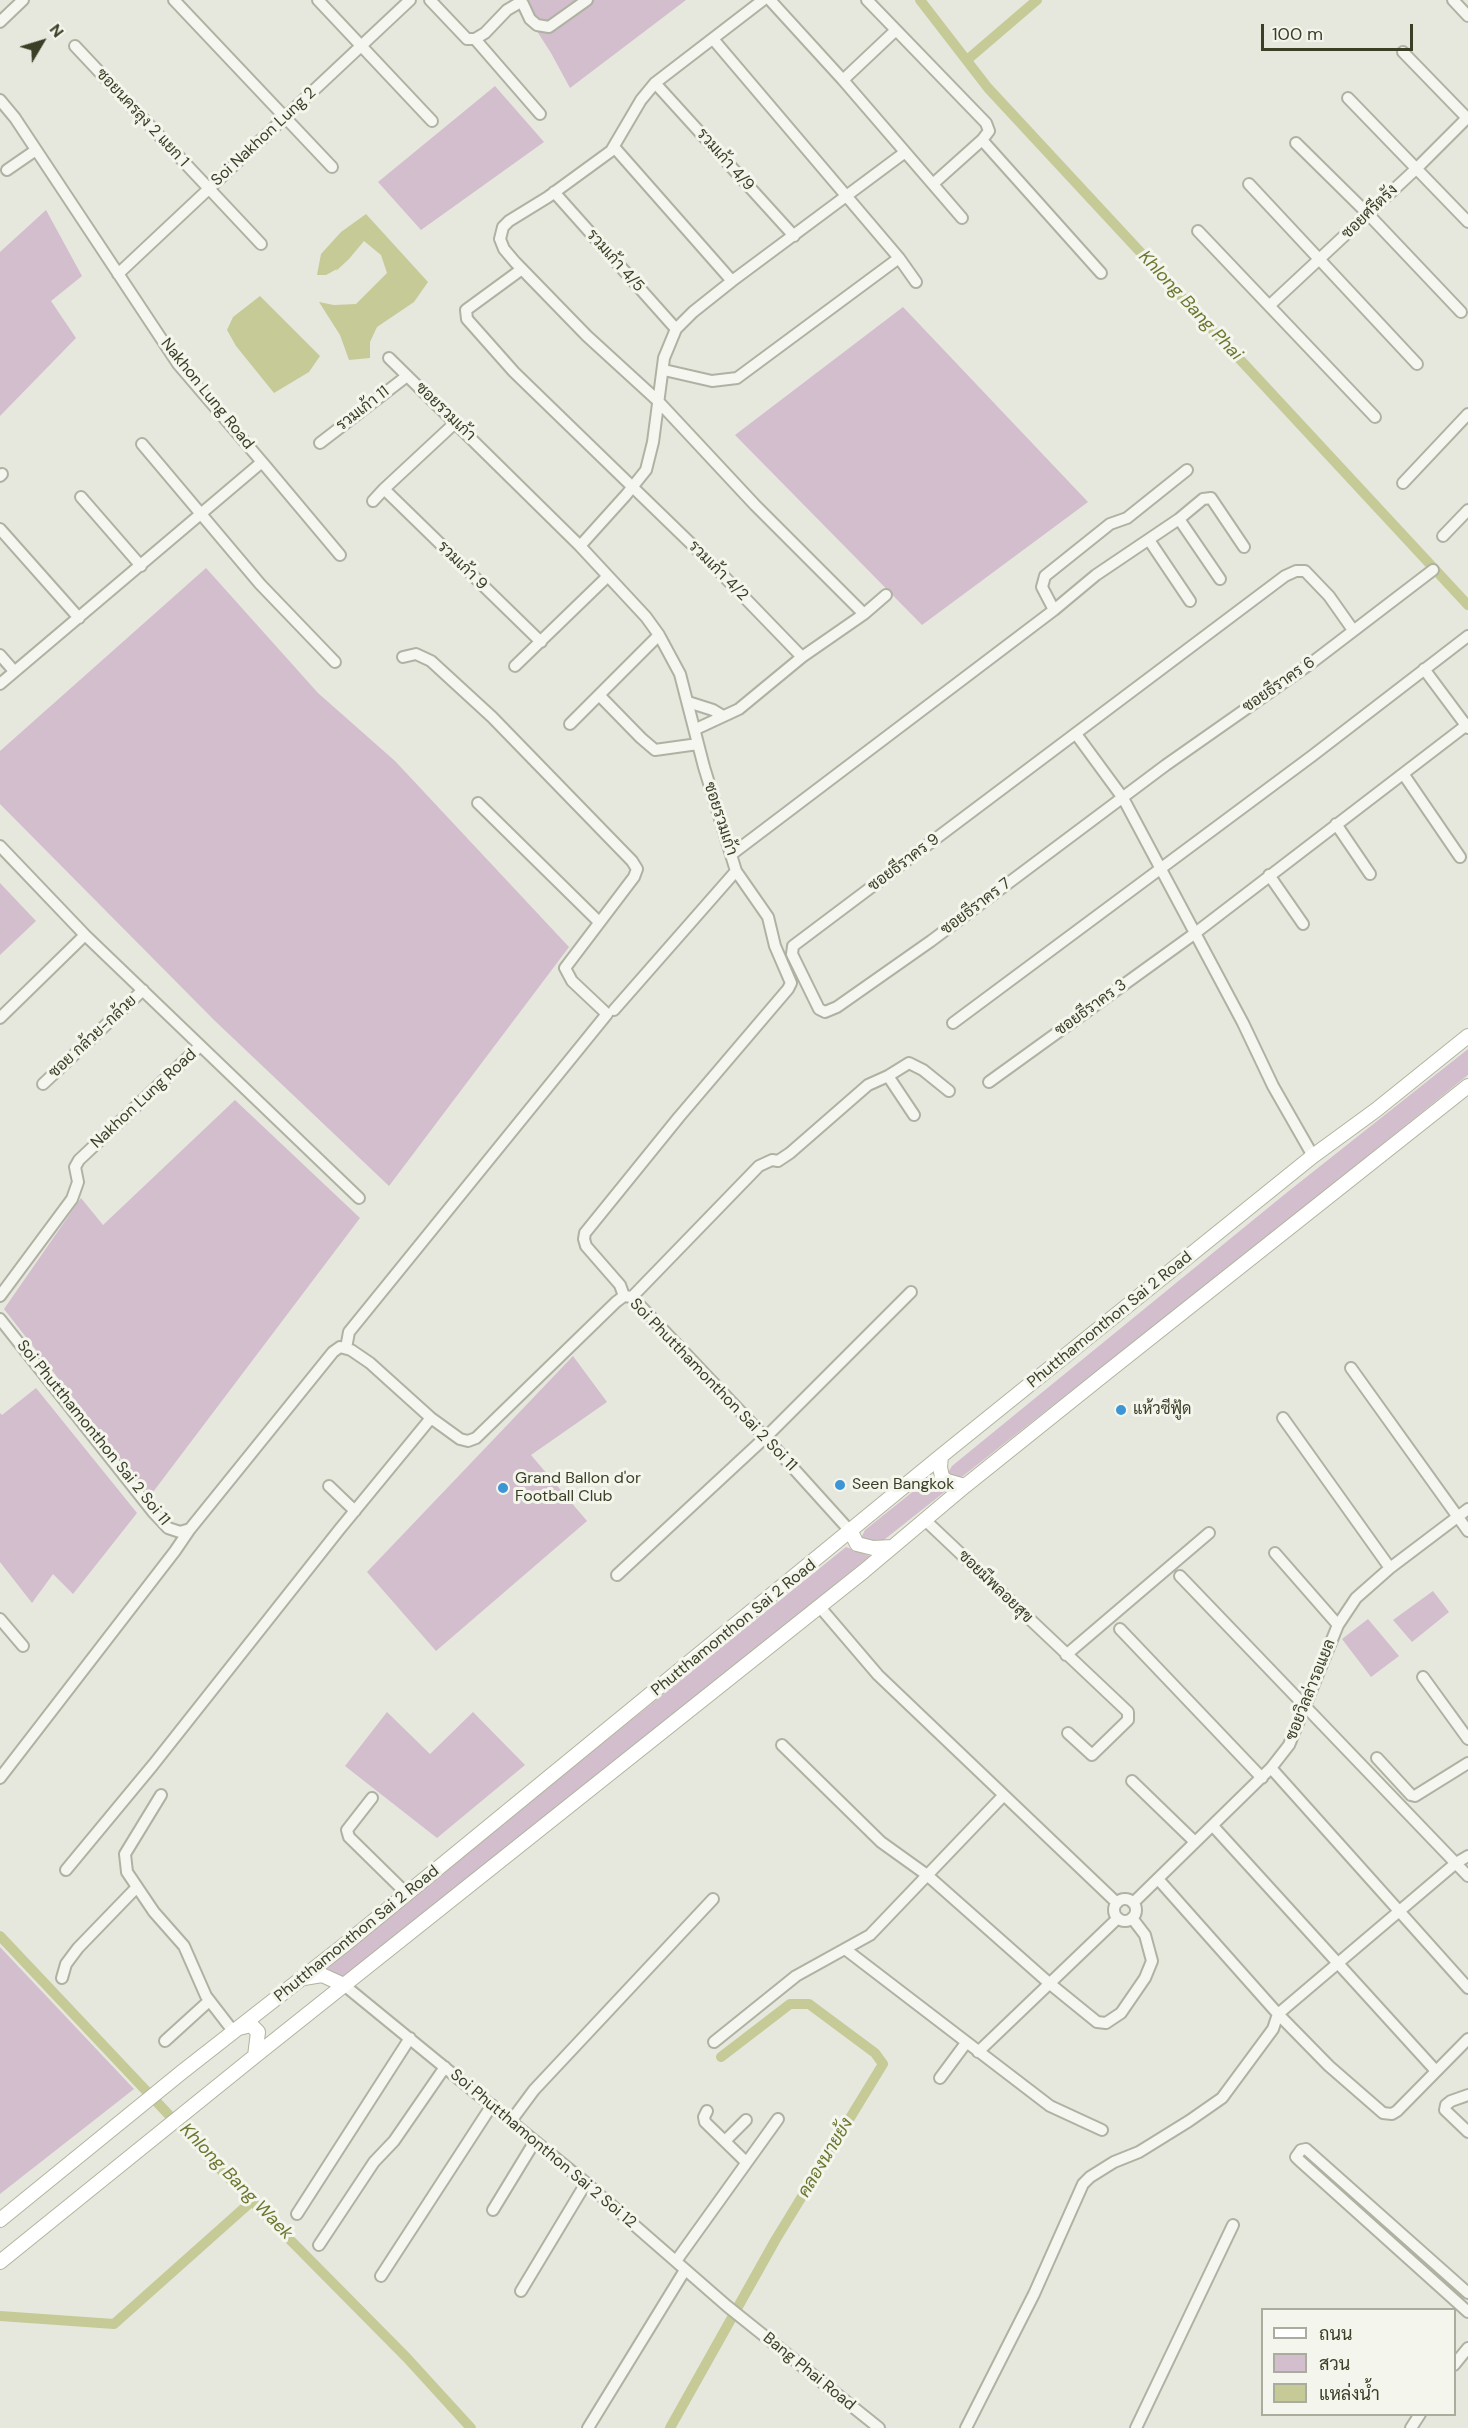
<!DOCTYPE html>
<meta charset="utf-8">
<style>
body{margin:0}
#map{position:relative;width:1468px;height:2428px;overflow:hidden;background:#e6e8de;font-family:"DM Sans",Sarabun,sans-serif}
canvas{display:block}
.legend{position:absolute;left:1261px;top:2308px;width:195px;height:108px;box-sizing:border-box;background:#f4f6ed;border:2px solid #aaad9d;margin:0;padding:8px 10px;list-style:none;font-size:18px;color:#3a3f26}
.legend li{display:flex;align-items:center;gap:12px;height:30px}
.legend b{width:30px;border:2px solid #aaad9d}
.north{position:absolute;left:12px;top:12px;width:60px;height:60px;-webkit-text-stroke:4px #f4f6ed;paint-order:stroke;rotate:52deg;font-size:16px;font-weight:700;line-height:24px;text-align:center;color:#3a3f26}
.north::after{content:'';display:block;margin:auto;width:21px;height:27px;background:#3a3f26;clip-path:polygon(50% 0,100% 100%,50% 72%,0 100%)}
.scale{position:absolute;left:1261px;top:24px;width:152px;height:27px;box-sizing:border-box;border:3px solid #3a3f26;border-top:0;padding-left:8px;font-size:18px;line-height:21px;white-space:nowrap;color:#3a3f26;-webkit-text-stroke:4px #f4f6ed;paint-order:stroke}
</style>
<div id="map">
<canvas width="1468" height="2428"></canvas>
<ul class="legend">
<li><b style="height:8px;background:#fff"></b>ถนน</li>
<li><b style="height:16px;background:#d2becc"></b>สวน</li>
<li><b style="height:16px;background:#c6ca97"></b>แหล่งน้ำ</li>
</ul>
<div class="north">N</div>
<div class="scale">100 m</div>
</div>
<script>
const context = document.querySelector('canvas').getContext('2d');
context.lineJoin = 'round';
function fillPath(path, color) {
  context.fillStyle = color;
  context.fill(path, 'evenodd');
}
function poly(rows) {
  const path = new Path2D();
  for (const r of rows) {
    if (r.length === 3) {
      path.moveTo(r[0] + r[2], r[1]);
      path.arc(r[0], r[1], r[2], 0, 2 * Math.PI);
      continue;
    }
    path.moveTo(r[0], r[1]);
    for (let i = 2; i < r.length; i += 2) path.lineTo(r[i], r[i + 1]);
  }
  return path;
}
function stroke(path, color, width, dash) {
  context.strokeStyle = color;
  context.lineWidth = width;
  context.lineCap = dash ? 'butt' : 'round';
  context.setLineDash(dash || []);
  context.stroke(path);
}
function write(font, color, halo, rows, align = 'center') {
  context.font = font + ' "DM Sans",Sarabun,sans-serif';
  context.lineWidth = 6;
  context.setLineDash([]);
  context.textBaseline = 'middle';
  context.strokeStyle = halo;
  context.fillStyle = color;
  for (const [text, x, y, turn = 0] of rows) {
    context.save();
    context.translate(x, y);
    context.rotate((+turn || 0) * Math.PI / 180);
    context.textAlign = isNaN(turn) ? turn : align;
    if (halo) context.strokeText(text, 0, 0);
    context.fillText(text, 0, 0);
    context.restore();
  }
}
const green = poly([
 [517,0,686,0,570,88,551,53],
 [495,86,544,142,421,230,378,182],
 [46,210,82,276,51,301,76,338,0,416,0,252],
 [903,307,1088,502,922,625,735,435],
 [206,568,318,693,395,761,569,947,389,1186,214,1020,0,804,0,751],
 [0,883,36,921,0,955],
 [1468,1049,1468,1075,1262,1241,963,1476,956,1480,947,1474,952,1466,1285,1194],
 [235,1100,360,1218,150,1496,4,1309,81,1198,103,1225],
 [573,1356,607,1402,531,1455,587,1521,436,1651,367,1572],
 [36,1388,137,1513,73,1594,53,1574,32,1603,0,1562,0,1413,2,1415],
 [931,1477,939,1486,947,1490,880,1543,861,1538,865,1530],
 [846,1547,870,1556,596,1778,344,1977,333,1973,325,1967],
 [1433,1591,1449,1612,1412,1642,1393,1620],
 [1368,1619,1399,1656,1371,1677,1342,1639],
 [387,1712,430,1754,473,1712,525,1765,437,1838,345,1766],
 [0,1947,134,2089,0,2194]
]);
const water = poly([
 [366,214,428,282,414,302,377,327,370,342,370,358,349,360,340,335,319,302,334,305,356,304,387,273,381,255,364,241,349,259,336,271,337,269,326,275,317,275,321,254,341,232],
 [260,296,320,356,309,372,274,393,236,346,227,330,233,317]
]);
const canal = poly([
 [920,0,988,88,1468,605],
 [967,60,1037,0],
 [0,1936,219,2168,407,2358,471,2428],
 [0,2316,114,2324,252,2201],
 [670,2428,776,2239,883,2064,875,2053,809,2004,790,2004,721,2057]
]);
const minor = poly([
 [174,0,332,167],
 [318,0,432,121],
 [430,0,467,39,475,39,485,33,507,10,519,3,523,4,530,19,537,25,549,27,587,0],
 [763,0,655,83,641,100,611,151,548,197,509,221,503,227,500,239,504,249,515,262,587,336,657,400,755,505,864,614],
 [770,0,843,80,962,218],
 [867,0,986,123,989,131,982,140],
 [1453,0,1468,16],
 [0,22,23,0],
 [475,39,540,114],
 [713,39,899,258,916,282],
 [75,46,261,244],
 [1403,52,1468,119],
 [843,80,896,30],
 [655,83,794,236],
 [1348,98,1468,222],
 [0,100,15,118,178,364,262,462,0,684],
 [1296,143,1368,214,1461,312],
 [614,147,732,281],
 [7,170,36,150],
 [934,183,982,140,1101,273],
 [1249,184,1417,364],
 [554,192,676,329],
 [1198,231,1375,417],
 [522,269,466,310,467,319,514,372,713,565,802,657],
 [118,274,410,0],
 [1270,305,1417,168,1468,117],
 [389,358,580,546,646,617,659,635,680,674,704,767,736,871,768,917,775,946,791,983,788,989,679,1117,585,1233,584,1239,586,1246,620,1285,624,1296],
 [664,370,712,381,737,378,899,258],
 [456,422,384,489,541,642],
 [320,443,407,376],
 [142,444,260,584,335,662],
 [262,462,340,555],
 [0,476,2,474],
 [1403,483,1468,414],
 [81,497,141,566],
 [373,501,384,489],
 [1179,519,1220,579],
 [0,529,79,618],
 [1443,536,1468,510],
 [1149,540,1190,601],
 [580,546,626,495,646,470,653,442,664,358,676,329,693,312,732,281,904,153],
 [1054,610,1042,587,1045,576,1110,524,1127,518,1187,470],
 [1353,630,1329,596,1305,571,1296,571,1285,576,793,946,792,954,819,1009,825,1012,837,1007,931,941,1166,765,1310,664,1433,570],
 [0,655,14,671],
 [515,666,608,576],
 [1424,669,1468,728],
 [599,695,641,738,655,750,698,744],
 [688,702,713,710,723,716],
 [570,724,659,635],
 [696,729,739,709,802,657,864,614,886,595],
 [1076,734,1123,798,1243,1023,1273,1086,1313,1156],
 [1404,775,1460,857],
 [478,803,599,922],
 [1336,824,1370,874],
 [0,846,85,935,359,1198],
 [732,854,1054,610,1096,575,1179,519,1203,499,1211,498,1244,547],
 [1269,875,1303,924],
 [614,1010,736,871],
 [0,1018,85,935],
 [953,1023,1312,756,1468,636],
 [888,1076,909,1063,923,1070,949,1091],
 [989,1082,1194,934,1468,724],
 [43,1084,143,990],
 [0,1296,72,1199,78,1182,75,1167,79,1160,200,1046],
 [632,1297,759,1166,772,1160,778,1161,790,1153,868,1085,888,1076,914,1115],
 [0,1319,153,1512,168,1528,180,1532,190,1529,333,1352,340,1347,351,1350,370,1363,431,1418,460,1439,468,1441,476,1438,616,1302,624,1296,632,1297,776,1449,851,1532],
 [346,1348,349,1332,607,1014,572,981,565,968,634,877,637,869,632,861,492,717,431,661,416,654,403,657],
 [1351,1368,1468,1531],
 [1283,1418,1390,1568],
 [329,1486,355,1511],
 [925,1520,1128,1712,1128,1720,1092,1755,1068,1733],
 [1275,1553,1338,1625],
 [617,1575,770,1433,911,1292],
 [1180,1576,1468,1876],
 [819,1606,878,1675,1117,1903],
 [0,1619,23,1646],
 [1120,1629,1262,1778],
 [1066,1655,1209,1533],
 [1423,1677,1468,1739],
 [782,1745,881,1842,927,1875,1049,1983,1097,2022,1106,2023,1121,2013,1145,1978,1152,1961,1145,1935,1132,1918],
 [1377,1758,1411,1795,1415,1796,1468,1763],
 [1271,1768,1468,1988],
 [0,1778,175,1551,190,1529],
 [1132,1781,1195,1842],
 [161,1795,125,1854,127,1872,154,1912,184,1946,206,1996,233,2031],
 [372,1798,347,1830,349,1837,407,1894],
 [1213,1826,1436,2071],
 [66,1870,153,1765,339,1530,431,1418],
 [1158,1879,1278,2014,1329,2066,1383,2113,1392,2114,1397,2111,1468,2039],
 [1125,1910,11],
 [1133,1903,1271,1768,1289,1745,1338,1625,1356,1598,1390,1568,1468,1509],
 [845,1949,1050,2106,1102,2130],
 [62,1978,66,1964,78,1948,137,1887],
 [344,1985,586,2183,727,2306,879,2428],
 [165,2041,209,2001],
 [714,2042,796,1976,870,1935,1003,1796],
 [978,2052,1118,1918],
 [940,2078,966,2043],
 [1468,2095,1451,2101,1446,2105,1445,2110,1468,2132],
 [707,2111,704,2117,705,2122,746,2162],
 [511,2121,534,2090,713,1899],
 [725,2141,746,2120],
 [493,2210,535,2141],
 [297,2214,410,2038],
 [319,2245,374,2162,394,2141,445,2067],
 [676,2261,778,2119],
 [381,2276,492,2105],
 [521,2291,586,2183],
 [1468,2293,1306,2149,1301,2150,1296,2157,1299,2160,1468,2312],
 [1454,2365,1468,2348],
 [588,2428,685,2270],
 [966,2428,1034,2294,1083,2184,1090,2177,1114,2162,1139,2152,1189,2121,1222,2098,1273,2029,1278,2014,1456,1863,1468,1856],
 [1136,2428,1233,2225],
 [1411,2428,1420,2414]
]);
const major = poly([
 [941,1456,940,1467,942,1477,947,1481,965,1486],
 [851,1532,857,1544,873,1548,892,1547],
 [304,1978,322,1975,344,1985],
 [239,2028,251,2025,258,2032,255,2056],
 [0,2220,182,2072,343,1946,941,1456,1313,1156,1376,1110,1468,1036],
 [0,2262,255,2056,864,1571,965,1486,1106,1373,1468,1086]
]);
const markers = [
 [1121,1410,6,"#3c95d4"],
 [840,1485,6,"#3c95d4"],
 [503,1488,6,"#3c95d4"]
];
const streetNames = [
 ["ซอยนครลุง 2 แยก 1",142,118,47],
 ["Soi Nakhon Lung 2",264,137,-43],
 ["รวมเก้า 4/9",725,160,48],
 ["ซอยศรีตรัง",1370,212,-44],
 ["รวมเก้า 4/5",615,261,48],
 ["Nakhon Lung Road",207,394,51],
 ["รวมเก้า 11",363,409,-38],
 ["ซอยรวมเก้า",445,412,44],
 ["รวมเก้า 9",462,566,44],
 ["รวมเก้า 4/2",718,571,45],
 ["ซอยธีราคร 6",1279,685,-35],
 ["ซอยรวมเก้า",720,819,72],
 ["ซอยธีราคร 9",904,863,-37],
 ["ซอยธีราคร 7",976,907,-37],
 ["ซอยธีราคร 3",1091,1008,-36],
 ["ซอย กล้วย-กล้วย",93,1037,-43],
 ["Nakhon Lung Road",144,1099,-43],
 ["Phutthamonthon Sai 2 Road",1110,1320,-39],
 ["Soi Phutthamonthon Sai 2 Soi 11",713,1385,46],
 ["Soi Phutthamonthon Sai 2 Soi 11",93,1433,51],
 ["ซอยมีพลอยสุข",995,1587,44],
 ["Phutthamonthon Sai 2 Road",734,1628,-39],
 ["ซอยวิลล่ารอแยล",1311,1690,-68],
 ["Phutthamonthon Sai 2 Road",357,1934,-39],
 ["Soi Phutthamonthon Sai 2 Soi 12",543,2149,40],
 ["Bang Phai Road",809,2372,39]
];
const poiNames = [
 ["แห้วซีฟู้ด",1133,1410],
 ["Grand Ballon d'or",515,1479],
 ["Football Club",515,1497],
 ["Seen Bangkok",852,1485]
];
const waterNames = [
 ["Khlong Bang Phai",1190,306,47],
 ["คลองนายย้ง",826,2158,-59],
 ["Khlong Bang Waek",236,2182,46]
];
fillPath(green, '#d2becc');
fillPath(water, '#c6ca97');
stroke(canal, '#c6ca97', 10);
stroke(minor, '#afb2a3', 14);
stroke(major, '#b0b49c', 16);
stroke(minor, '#f5f6f0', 10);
stroke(major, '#fff', 14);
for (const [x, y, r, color] of markers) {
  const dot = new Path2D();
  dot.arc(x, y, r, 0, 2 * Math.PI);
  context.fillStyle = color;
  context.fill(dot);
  stroke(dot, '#f4f6ed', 2);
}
write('16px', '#3a3f26', '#f4f6ed', streetNames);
write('16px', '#3a3f26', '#f4f6ed', poiNames, 'left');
write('italic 18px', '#6d752f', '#f4f6ed', waterNames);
</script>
